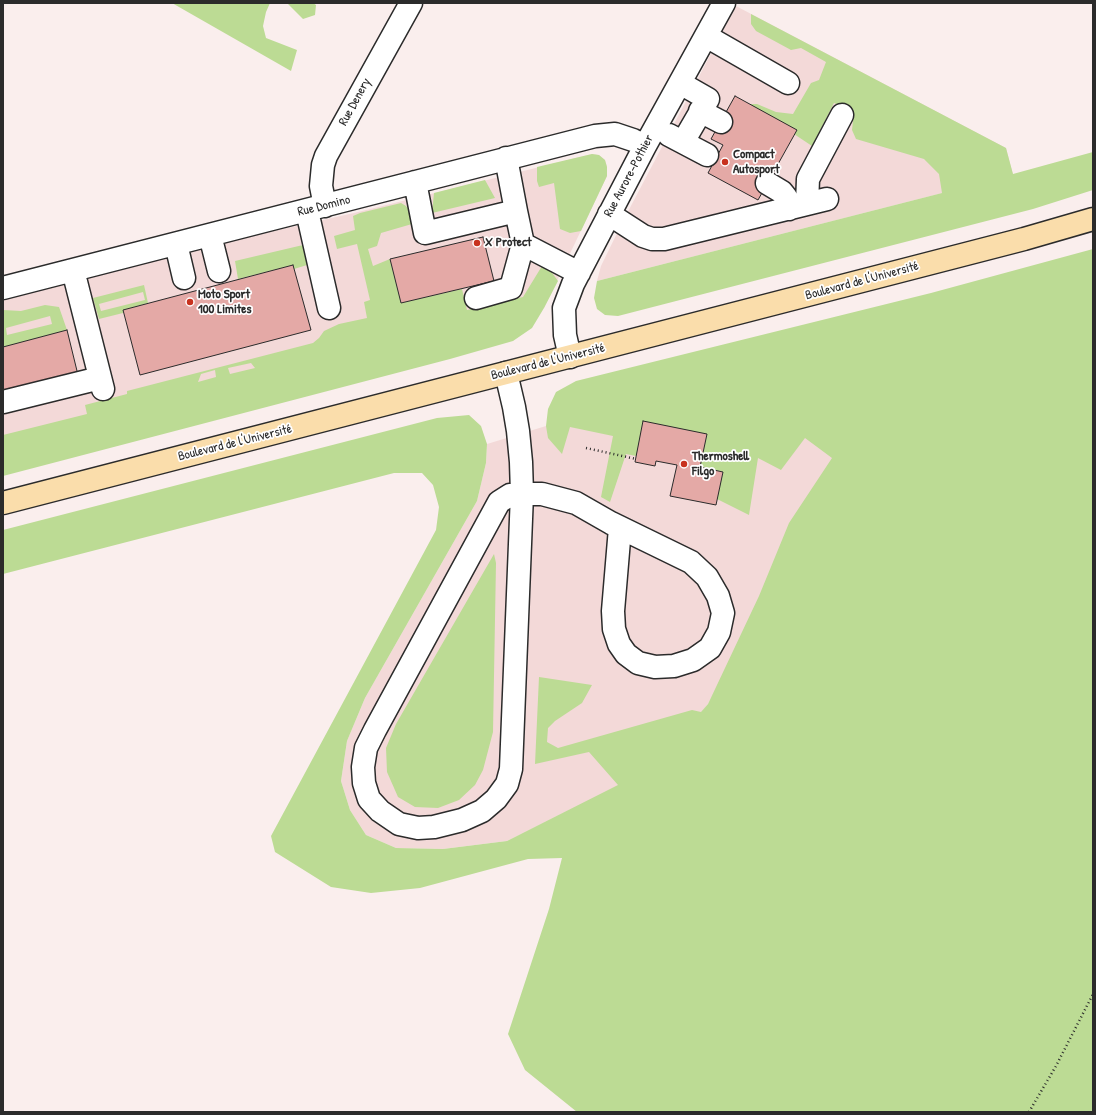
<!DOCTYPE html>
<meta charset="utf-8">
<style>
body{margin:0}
#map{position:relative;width:1096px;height:1115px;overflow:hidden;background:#faeeed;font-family:"Patrick Hand",sans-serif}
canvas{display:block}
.frame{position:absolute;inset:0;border:4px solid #2b2b2b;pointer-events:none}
</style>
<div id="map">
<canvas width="1096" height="1115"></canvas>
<div class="frame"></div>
</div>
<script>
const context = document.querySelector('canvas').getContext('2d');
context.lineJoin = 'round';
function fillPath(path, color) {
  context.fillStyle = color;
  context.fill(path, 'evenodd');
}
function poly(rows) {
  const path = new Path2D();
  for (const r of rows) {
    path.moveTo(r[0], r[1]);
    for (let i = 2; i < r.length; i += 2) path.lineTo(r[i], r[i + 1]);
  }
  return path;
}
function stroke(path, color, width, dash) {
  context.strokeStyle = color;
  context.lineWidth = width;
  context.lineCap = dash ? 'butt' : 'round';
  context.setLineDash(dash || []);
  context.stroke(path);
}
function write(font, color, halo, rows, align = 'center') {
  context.font = font + ' "Patrick Hand",sans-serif';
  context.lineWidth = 3.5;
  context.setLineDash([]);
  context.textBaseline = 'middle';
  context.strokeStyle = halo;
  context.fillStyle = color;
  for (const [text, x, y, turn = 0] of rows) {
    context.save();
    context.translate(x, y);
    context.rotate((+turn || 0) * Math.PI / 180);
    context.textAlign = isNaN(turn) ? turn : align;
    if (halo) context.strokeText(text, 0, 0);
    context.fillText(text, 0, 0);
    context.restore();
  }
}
const built = poly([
 [736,6,1006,148,1013,175,597,281,601,266,622,223],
 [592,154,599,155,605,160,607,167,607,176,544,308,3,450,3,300,229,241,354,213],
 [910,335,708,704,701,713,618,786,507,841,443,849,396,848,366,835,350,810,341,781,347,741,365,698,477,501,486,463,487,444,546,426]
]);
const green = poly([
 [172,3,270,3,266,12,263,26,266,38,297,50,291,71],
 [287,3,313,3,316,5,315,15,303,19],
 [751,14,1006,148,1013,174,1093,152,1093,190,1033,209,618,316,605,315,597,309,594,298,597,281,942,193,939,174,924,159,856,139,852,130,854,112,834,103,812,146,749,104,757,104,776,112,793,114,811,83,819,80,826,62,801,48,791,50,756,31,751,24],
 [592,154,599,155,605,160,607,167,607,176,581,231,570,233,560,229,554,183,539,187,537,181,537,167],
 [485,180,495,198,432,213,434,193],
 [401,203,406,206,412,214,412,224,381,233,377,246,368,249,373,266,390,259,401,303,462,289,467,310,523,297,542,266,550,270,558,281,544,308,532,328,513,341,450,359,3,476,3,435,87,414,85,405,127,394,127,391,313,343,319,338,324,331,339,324,367,318,364,302,370,300,357,244,337,249,334,236,355,230,353,216,360,213],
 [251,363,255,368,230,374,228,368],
 [215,370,216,377,198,382,201,374],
 [303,245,307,265,294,269,293,265,238,279,235,261],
 [1093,249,1093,1112,577,1112,525,1070,508,1034,549,909,562,858,528,859,420,888,371,893,331,887,275,852,271,836,436,530,439,507,433,485,422,473,394,473,3,574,3,530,437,418,469,415,481,426,487,444,486,463,477,501,365,698,347,741,341,781,350,810,366,835,396,848,443,849,507,841,618,785,589,752,535,764,539,677,592,685,582,703,555,721,548,728,547,742,558,748,692,710,701,712,708,704,759,596,789,523,832,458,805,438,781,470,758,458,749,515,717,499,723,472,700,467,707,434,636,456,626,454,610,502,601,497,613,436,570,427,562,454,548,438,546,426,548,409,556,392,576,381,931,293],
 [144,285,148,303,123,310,123,313,99,319,93,298],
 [143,292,145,300,101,311,99,304],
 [45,305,59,307,67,330,3,347,3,310,21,311],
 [50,316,52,324,7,335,6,328],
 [494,554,496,563,493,732,483,770,475,785,459,800,438,808,415,807,398,797,387,772,386,748,396,724]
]);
const building = poly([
 [735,96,797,130,758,200,708,173,723,145,711,139,735,96],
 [483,237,494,281,401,303,390,259,483,237],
 [293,265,311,330,140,375,123,310,293,265],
 [67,330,78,375,3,395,3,347,67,330],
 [643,421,707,434,700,467,723,472,716,505,670,496,677,465,656,461,655,466,635,462,643,421]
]);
const path = poly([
 [586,448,636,459],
 [1029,1112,1056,1066,1093,994]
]);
const minor = poly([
 [706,36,788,83],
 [680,83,708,99,683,142],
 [700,111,721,122],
 [669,135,707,155],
 [415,182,425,233,516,211,506,158],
 [767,183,782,192,786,197,789,209],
 [807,204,808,179,842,115],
 [325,206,321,186,323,165,326,156,411,3],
 [307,211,329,308],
 [516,211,523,244,579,273],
 [609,214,643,236,652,239,664,239,827,199],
 [210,235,219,271],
 [176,244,184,278],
 [73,270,103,389],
 [3,288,595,136,615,134,633,140,645,146],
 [476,298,511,288,523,244],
 [570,357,565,335,564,308,573,284,645,146,724,3],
 [506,373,514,407,518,431,521,462,522,494,511,769,507,784,496,799,482,811,462,820,434,827,418,828,399,824,380,811,369,799,364,783,363,767,366,748,375,730,499,502,510,495,522,494,542,494,576,503,611,523,691,562,707,577,718,596,723,613,719,632,710,648,693,660,674,666,655,667,638,663,626,654,619,644,614,629,613,611,620,528],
 [3,402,100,378]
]);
const major = poly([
 [3,503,1024,239,1093,219]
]);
const markers = [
 [725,162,4,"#c8321e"],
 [477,243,4,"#c8321e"],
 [190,302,4,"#c8321e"],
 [684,464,4,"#c8321e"]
];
const streetNames = [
 ["Rue Denery",355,102,-61],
 ["Rue Aurore-Pothier",629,176,-62],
 ["Rue Domino",324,206,-14],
 ["Boulevard de l'Université",862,281,-15],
 ["Boulevard de l'Université",548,362,-14],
 ["Boulevard de l'Université",235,443,-14]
];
const poiNames = [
 ["Compact",733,155],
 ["Autosport",733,170],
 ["X Protect",485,243],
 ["Moto Sport",198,295],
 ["100 Limites",198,310],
 ["Thermoshell",692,457],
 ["Filgo",692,472]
];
fillPath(built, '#f3d9d8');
fillPath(green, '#bcdb94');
fillPath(building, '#e4a9a6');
stroke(building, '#2b2b2b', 1);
stroke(minor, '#2b2b2b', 25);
stroke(major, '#2b2b2b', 25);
stroke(path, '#2b2b2b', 2.5, [1, 3]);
stroke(minor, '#fff', 22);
stroke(major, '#faddab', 22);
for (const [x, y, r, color] of markers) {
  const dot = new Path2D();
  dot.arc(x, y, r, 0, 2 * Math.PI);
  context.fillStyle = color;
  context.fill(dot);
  stroke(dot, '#fff', 1.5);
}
write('13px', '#2b2b2b', '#fff', streetNames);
write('bold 13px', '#2b2b2b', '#fff', poiNames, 'left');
</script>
